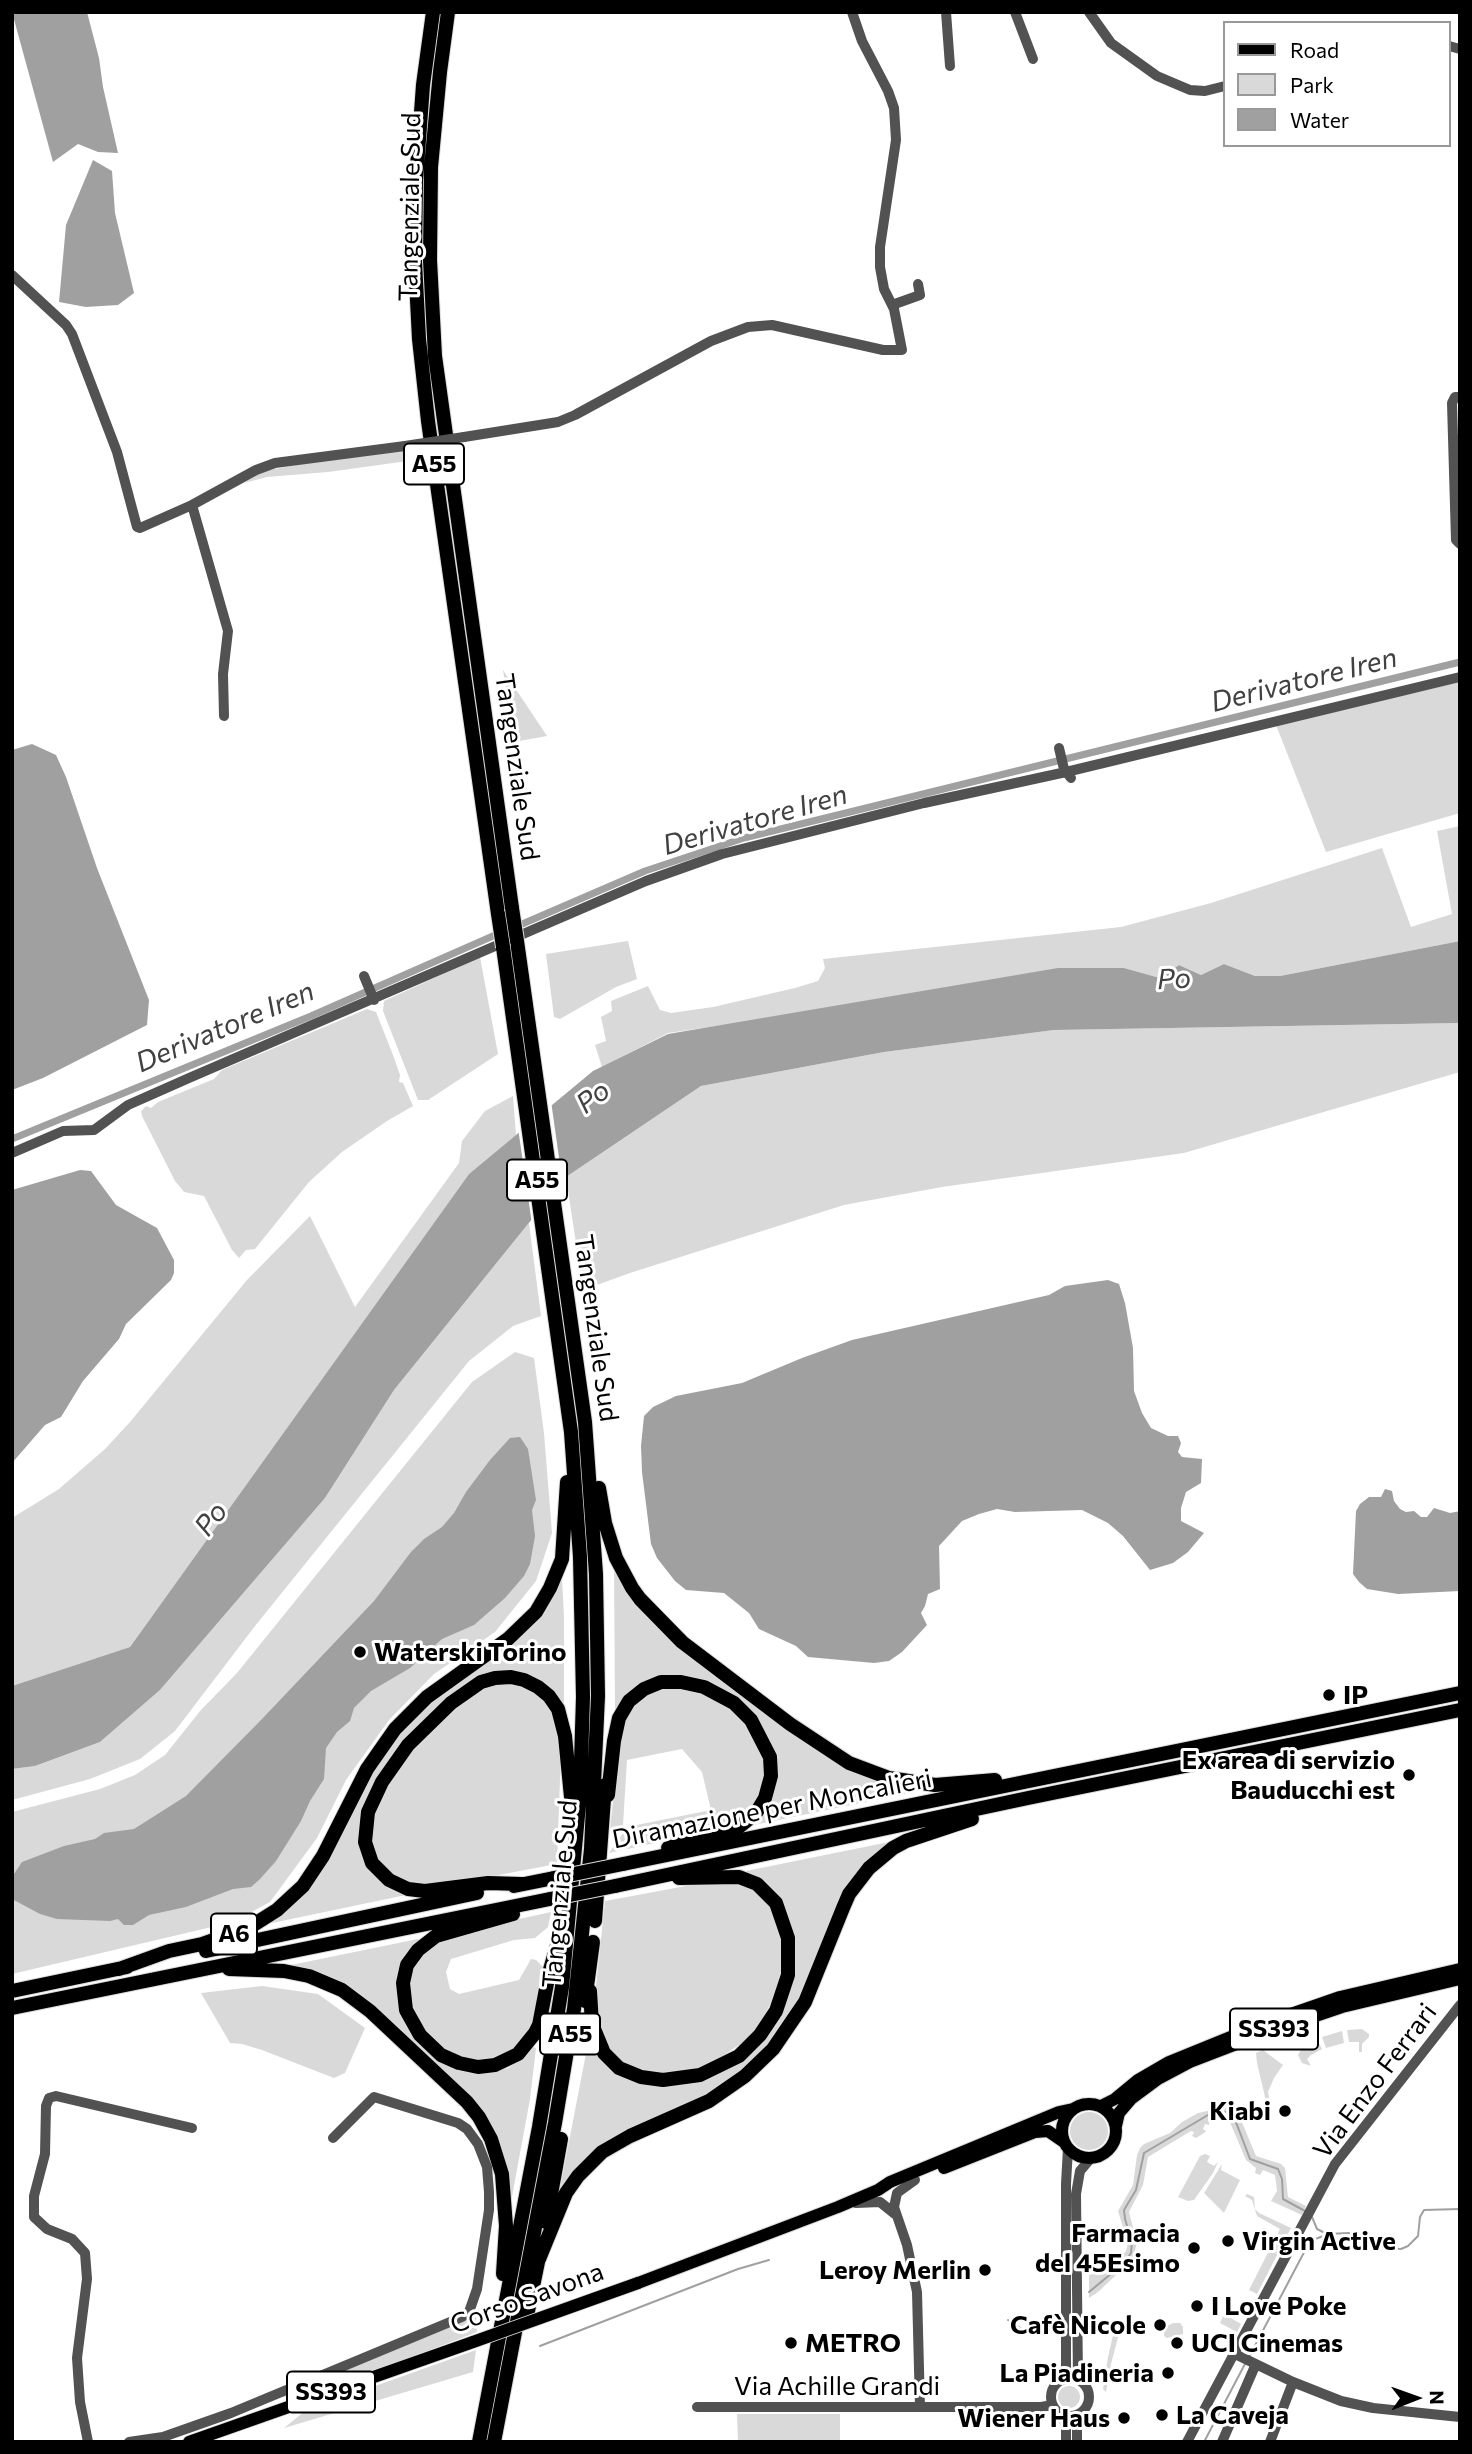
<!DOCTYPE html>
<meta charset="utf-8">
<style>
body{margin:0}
#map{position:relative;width:1472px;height:2454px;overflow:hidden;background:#fff;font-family:Commissioner,sans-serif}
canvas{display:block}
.frame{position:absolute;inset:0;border:14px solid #000;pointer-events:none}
.legend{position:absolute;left:1223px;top:21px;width:228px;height:126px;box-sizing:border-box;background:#fff;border:2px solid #999;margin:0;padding:9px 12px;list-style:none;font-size:21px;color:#000}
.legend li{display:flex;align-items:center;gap:14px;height:35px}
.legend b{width:35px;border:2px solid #999}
.north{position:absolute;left:1381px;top:2363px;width:70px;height:70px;-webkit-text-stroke:5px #fff;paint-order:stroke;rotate:89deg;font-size:19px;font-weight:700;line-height:28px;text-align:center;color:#000}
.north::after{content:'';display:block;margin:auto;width:24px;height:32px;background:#000;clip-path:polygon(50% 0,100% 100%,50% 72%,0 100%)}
</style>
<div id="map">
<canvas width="1472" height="2454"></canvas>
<div class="frame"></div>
<ul class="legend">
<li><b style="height:9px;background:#000"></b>Road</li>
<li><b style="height:19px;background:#d9d9d9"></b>Park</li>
<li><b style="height:19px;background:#a0a0a0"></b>Water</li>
</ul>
<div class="north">N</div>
</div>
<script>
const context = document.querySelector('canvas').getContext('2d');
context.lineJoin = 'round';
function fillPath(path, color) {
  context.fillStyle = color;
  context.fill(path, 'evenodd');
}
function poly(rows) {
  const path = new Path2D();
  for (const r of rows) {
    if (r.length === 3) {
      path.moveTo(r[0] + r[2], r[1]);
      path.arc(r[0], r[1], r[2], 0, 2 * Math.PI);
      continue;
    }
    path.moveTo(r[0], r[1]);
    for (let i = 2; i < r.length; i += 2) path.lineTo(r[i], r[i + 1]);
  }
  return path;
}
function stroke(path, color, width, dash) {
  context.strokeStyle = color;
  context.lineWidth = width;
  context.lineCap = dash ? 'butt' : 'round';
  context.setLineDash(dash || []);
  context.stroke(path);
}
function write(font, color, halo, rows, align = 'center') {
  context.font = font + ' Commissioner,sans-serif';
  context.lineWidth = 6;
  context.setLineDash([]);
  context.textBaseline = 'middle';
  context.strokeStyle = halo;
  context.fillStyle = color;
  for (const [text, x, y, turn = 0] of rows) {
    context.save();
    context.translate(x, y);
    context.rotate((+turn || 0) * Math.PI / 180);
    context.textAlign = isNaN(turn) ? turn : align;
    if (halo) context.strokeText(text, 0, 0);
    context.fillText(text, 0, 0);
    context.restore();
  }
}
const green = poly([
 [417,449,415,460,328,472,267,477,244,483,264,471,324,460],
 [503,670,547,736,514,742],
 [1460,682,1460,813,1326,852,1276,725],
 [1460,826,1460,941,1280,976,1255,976,1224,964,1201,975,1179,965,1160,978,1124,968,668,1033,602,1067,595,1045,606,1041,601,1017,612,1011,611,1001,648,986,660,1010,671,1013,713,1007,795,988,818,981,825,968,823,959,1121,927,1211,903,1382,848,1411,927,1452,914,1437,831],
 [628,941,637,979,616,987,560,1019,554,1017,546,954],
 [480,957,498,1054,428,1100,418,1100,383,1011,384,1001],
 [367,1009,376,1012,393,1055,400,1075,399,1082,403,1083,413,1106,387,1121,342,1152,309,1182,255,1249,246,1250,239,1258,232,1250,204,1196,184,1192,175,1181,142,1116,141,1111,146,1106,151,1108,158,1102,214,1079,222,1070],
 [1460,1023,1460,1072,1184,1153,942,1187,844,1205,630,1273,583,1290,566,1177,701,1086,884,1052,1054,1030],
 [513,1096,516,1135,469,1174,130,1647,12,1686,12,1518,59,1489,105,1449,130,1422,247,1280,310,1216,355,1307,459,1163,462,1141,485,1111],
 [529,1223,541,1316,513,1326,469,1361,255,1626,175,1731,140,1759,90,1779,12,1800,12,1769,35,1766,100,1742,160,1690,325,1498,394,1390],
 [515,1352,534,1358,544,1433,552,1533,536,1581,495,1632,434,1674,389,1720,346,1780,317,1838,270,1902,233,1922,12,1974,12,1812,100,1789,135,1775,165,1755,201,1710,237,1673,472,1382],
 [614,1565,625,1587,801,1738,919,1791,754,1825,772,1799,776,1781,759,1722,672,1676,615,1711],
 [560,1579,562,1579,564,1617,564,1704,506,1671,399,1750,360,1844,406,1895,272,1923,271,1921,399,1733],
 [496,1682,509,1682,531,1689,544,1699,554,1714,561,1751,557,1864,440,1886,400,1881,381,1866,370,1843,372,1821,387,1788,417,1743,443,1717,479,1690],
 [669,1687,697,1690,726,1703,750,1727,767,1768,758,1802,743,1817,720,1829,609,1853,627,1827,711,1810,702,1772,682,1749,627,1760,623,1825,614,1831,610,1829,621,1727,635,1703,656,1689],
 [894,1841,872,1860,799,2003,759,2057,715,2092,633,2127,609,2141,560,2188,589,2038,602,2059,679,2083,768,2033,792,1934,783,1905,747,1875,746,1871],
 [702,1883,738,1883,753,1889,764,1896,776,1916,783,1946,781,1977,776,1992,759,2026,746,2040,712,2063,694,2070,659,2074,630,2067,612,2054,600,2034,595,1996,605,1901],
 [551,1912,548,1927,535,1938,514,1940,451,1959,446,1972,450,1989,459,1994,519,1980,531,1959,536,1960,543,1967,544,1969,534,2022,516,2049,501,2058,482,2062,464,2058,442,2049,418,2024,411,2009,407,1980,418,1956,431,1943,455,1933],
 [418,1939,419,1941,397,1985,399,2005,412,2033,489,2073,509,2068,527,2055,533,2047,536,2048,530,2099,511,2202,500,2145,368,2002,291,1967,291,1965],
 [262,1986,318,1994,365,2028,345,2073,334,2078,262,2050,242,2044,230,2043,201,1993],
 [1362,2029,1369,2034,1369,2037,1362,2044,1362,2052,1359,2052,1359,2042,1349,2042,1347,2030],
 [1342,2031,1344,2043,1326,2048,1322,2037],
 [1317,2039,1322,2049,1311,2055,1307,2059,1311,2066,1302,2063,1298,2055,1302,2048],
 [1263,2050,1283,2065,1274,2078,1268,2092,1272,2112,1265,2097,1257,2063,1256,2053],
 [1226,2107,1236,2112,1241,2120,1256,2156,1281,2164,1285,2168,1288,2197,1306,2206,1302,2215,1271,2201,1277,2191,1275,2175,1263,2170,1260,2175,1255,2173,1256,2168,1246,2160,1229,2120,1221,2117,1214,2118,1210,2119,1209,2125,1205,2124,1203,2129,1206,2131,1204,2133,1196,2138,1192,2136,1194,2132,1191,2131,1148,2157,1143,2185,1129,2212,1137,2242,1133,2259,1098,2292,1089,2298,1089,2275,1107,2269,1126,2251,1128,2243,1118,2211,1133,2185,1137,2155,1140,2148,1144,2144,1170,2133,1182,2122,1198,2113],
 [1089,2131,19],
 [1205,2154,1210,2156,1207,2162,1214,2166,1218,2162,1213,2173,1194,2200,1188,2201,1178,2197,1200,2156],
 [1222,2164,1221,2170,1240,2180,1224,2213,1204,2193],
 [1247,2194,1254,2197,1255,2209,1259,2213,1291,2228,1257,2294,1249,2290,1280,2229,1257,2216,1252,2200,1245,2196],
 [1224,2314,1241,2324,1237,2332,1220,2323],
 [476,2315,477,2332,326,2390,276,2398],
 [1173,2323,1180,2323,1183,2327,1183,2334,1167,2338,1164,2336,1165,2327],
 [1120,2330,1111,2364,1106,2392,1103,2389,1108,2357,1113,2335],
 [476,2350,473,2372,284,2428,305,2411],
 [1069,2397,11],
 [840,2414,840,2442,738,2442,737,2414]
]);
const water = poly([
 [12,12,87,12,99,58,103,87,118,153,98,152,78,144,53,162],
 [93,160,112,171,115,213,134,293,118,305,86,307,59,302,66,225],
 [32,744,56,755,66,777,97,868,149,1000,147,1025,43,1078,12,1090,12,750],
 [1460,941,1460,1023,1054,1030,884,1052,701,1086,566,1177,394,1390,325,1498,160,1690,100,1742,35,1766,12,1769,12,1686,130,1647,469,1174,593,1071,668,1034,1058,968,1124,968,1160,978,1179,965,1201,975,1224,964,1255,976,1280,976],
 [80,1170,91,1171,116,1205,157,1228,174,1260,174,1273,171,1280,126,1324,119,1339,83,1381,61,1417,45,1425,12,1463,12,1190],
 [1108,1280,1119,1284,1125,1303,1133,1348,1134,1391,1142,1413,1151,1428,1168,1436,1178,1436,1181,1443,1178,1452,1182,1457,1202,1459,1201,1483,1186,1492,1181,1508,1181,1521,1204,1533,1188,1552,1173,1563,1150,1570,1123,1536,1108,1523,1082,1510,1015,1512,997,1509,979,1514,962,1521,939,1546,940,1589,928,1594,925,1606,921,1613,927,1625,902,1652,889,1661,874,1663,808,1657,796,1646,759,1629,749,1613,724,1593,686,1590,675,1581,657,1558,651,1544,642,1472,641,1446,644,1416,653,1407,676,1396,742,1383,802,1358,852,1340,1049,1295,1065,1286],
 [520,1437,528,1449,536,1500,532,1510,535,1536,530,1564,524,1576,505,1598,474,1625,442,1639,410,1668,371,1691,354,1708,350,1721,337,1732,326,1748,324,1779,310,1801,301,1821,276,1861,260,1879,251,1887,233,1889,186,1907,149,1915,133,1925,124,1925,118,1919,110,1921,57,1919,40,1914,12,1899,12,1877,22,1862,64,1846,95,1839,104,1833,134,1829,186,1796,262,1719,374,1601,411,1552,424,1539,442,1527,454,1513,466,1492,490,1460,510,1438],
 [1385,1489,1392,1491,1394,1501,1400,1509,1406,1512,1414,1511,1421,1517,1427,1517,1434,1508,1450,1513,1460,1511,1460,1591,1398,1594,1367,1589,1359,1582,1353,1574,1356,1511,1360,1504,1369,1497,1381,1497]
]);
const pier = poly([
 [551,1101,563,1186,532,1224,518,1128]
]);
const stream = poly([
 [1312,2217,1317,2229,1327,2234,1349,2233,1364,2243,1386,2248,1401,2249,1408,2246,1418,2236,1420,2217,1424,2210,1460,2209],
 [1089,2292,1124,2263,1131,2253,1132,2242,1125,2219,1124,2210,1136,2190,1144,2153,1208,2115,1226,2112,1234,2117,1250,2159,1278,2169,1282,2179,1283,2199,1305,2211],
 [1008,2320,1022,2329,1046,2329,1058,2323],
 [540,2346,738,2269,769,2260],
 [1249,2357,1310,2241,1326,2235],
 [1204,2442,1246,2362]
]);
const canal = poly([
 [513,928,645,871,744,838,1460,662],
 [12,1139,311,1016,502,932]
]);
const minor = poly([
 [946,12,950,66],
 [1015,12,1033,59],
 [1089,12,1111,43,1157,76,1190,90,1205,91,1225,86],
 [1449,46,1460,49],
 [12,275,66,325,72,334,117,452,137,527,140,528,192,505,256,470,275,463,405,446],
 [892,305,920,295,918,284],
 [1460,397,1455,397,1452,403,1456,540,1460,544],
 [464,437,558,422,575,415,711,341,748,327,772,325,883,350,902,350,894,309,884,289,880,267,880,247,896,140,894,108,888,91,862,41,852,12],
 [192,505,228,631,223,674,224,716],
 [1059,748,1064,769,1071,778],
 [364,976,374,1000],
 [12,1153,63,1131,94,1130,128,1105,189,1078,646,881,722,854,924,803,1066,772,1460,677],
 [915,2180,897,2193,894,2207,907,2245,917,2292,920,2407],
 [856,2203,880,2202,895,2214],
 [1235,2354,1293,2382,1341,2401,1373,2408,1460,2417],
 [1070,2397,19],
 [1063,2380,1066,2369,1066,2184,1068,2148],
 [1078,2380,1076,2194,1080,2171,1091,2158],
 [697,2407,1041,2407,1053,2405],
 [1063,2415,1066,2428,1066,2442],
 [88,2442,80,2402,77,2358,87,2279,85,2253,72,2239,47,2229,34,2217,34,2196,45,2154,46,2106,49,2098,56,2096,192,2128],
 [129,2442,163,2437,231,2413,462,2317,469,2312,477,2289,489,2210,489,2192,487,2167,478,2144,467,2129,458,2123,374,2097,333,2138],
 [1077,2442,1077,2415],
 [1187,2442,1335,2164,1460,2005],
 [1222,2442,1255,2366],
 [1270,2442,1293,2382]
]);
const major = poly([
 [1089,2131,27],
 [1101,2106,1115,2099,1138,2080,1169,2062,1265,2023,1340,1997,1460,1969],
 [1116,2126,1119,2113,1131,2099,1158,2079,1190,2062,1268,2032,1342,2007,1460,1979],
 [944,2168,1035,2132,1048,2131,1064,2142],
 [638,2283,838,2207,878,2190,890,2182,1059,2112,1073,2109],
 [189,2442,473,2342]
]);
const highway = poly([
 [433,12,423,85,416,181,415,261,419,339,428,421,498,914],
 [448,12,440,72,431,167,430,260,435,356,512,908],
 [599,1488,605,1523,616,1558,632,1588,640,1599,682,1642,790,1724,849,1763,889,1778,935,1785,995,1780],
 [608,1795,614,1741,619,1718,629,1701,644,1689,661,1682,681,1682,704,1687,734,1703,751,1720,770,1757,771,1776,765,1798,756,1813,740,1826,668,1848],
 [623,1864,1460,1693],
 [521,1884,488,1883,425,1891,408,1889,389,1880,372,1863,365,1842,368,1812,382,1782,408,1745,451,1703,481,1682,495,1678,511,1677,524,1680,538,1687,549,1696,558,1709,565,1736,571,1797],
 [514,1886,554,1878],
 [615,1886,1028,1798,1460,1710],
 [513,1914,436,1936,418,1950,407,1965,403,1983,406,2010,420,2035,441,2055,459,2063,478,2067,495,2065,518,2054,535,2033,539,2025,549,1973,559,1939],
 [595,1921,605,1785],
 [206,1951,477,1893],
 [119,1969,169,1951,202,1944,250,1927,277,1910,303,1886,323,1856,367,1769,395,1729,427,1697,508,1639,536,1612,550,1588,562,1559,567,1482],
 [229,1969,284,1971,309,1976,342,1990,370,2011,467,2102,479,2117,491,2139,502,2174,506,2226,503,2274],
 [12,1991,127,1967],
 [590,1991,592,2024,604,2053,619,2068,641,2077,663,2080,700,2075,739,2056,760,2035,776,2011,788,1975,788,1938,776,1903,757,1884,739,1877,679,1878],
 [585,2001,593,1942],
 [12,2008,550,1899],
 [546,2222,561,2139],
 [539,2259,566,2193,578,2176,602,2152,630,2136,709,2101,745,2076,773,2049,805,2002,843,1908,849,1894,869,1868,893,1848,906,1841,972,1819],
 [528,2311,540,2252],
 [479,2442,539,2127,562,1987,580,1794,583,1697,580,1557,571,1432,503,947],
 [494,2442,555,2123,574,2009,591,1849,598,1696,596,1574,585,1422,517,941]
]);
const minorBridge = poly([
 [405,446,464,437]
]);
const majorBridge = poly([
 [473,2342,638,2283]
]);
const highwayBridge = poly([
 [512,908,517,941],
 [498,914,503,947],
 [554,1878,623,1864],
 [550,1899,615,1886]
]);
const markers = [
 [360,1652,7,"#000"],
 [1329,1695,7,"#000"],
 [1409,1775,7,"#000"],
 [1285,2111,7,"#000"],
 [1228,2241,7,"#000"],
 [1194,2248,7,"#000"],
 [985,2270,7,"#000"],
 [1197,2306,7,"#000"],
 [1160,2325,7,"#000"],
 [791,2343,7,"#000"],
 [1177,2343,7,"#000"],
 [1168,2373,7,"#000"],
 [1162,2415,7,"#000"],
 [1124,2418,7,"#000"]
];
const shields = [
 [434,464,60],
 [537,1180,60],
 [234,1934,46],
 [1274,2029,88],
 [570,2034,60],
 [331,2392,88]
];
const shieldNames = [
 ["A55",434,464],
 ["A55",537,1180],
 ["A6",234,1934],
 ["SS393",1274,2029],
 ["A55",570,2034],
 ["SS393",331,2392]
];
const streetNames = [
 ["Tangenziale Sud",410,207,-89],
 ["Tangenziale Sud",517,767,82],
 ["Tangenziale Sud",596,1328,82],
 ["Diramazione per Moncalieri",772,1809,-11],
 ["Tangenziale Sud",560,1894,-85],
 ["Via Enzo Ferrari",1375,2081,-53],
 ["Corso Savona",527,2298,-20],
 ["Via Achille Grandi",837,2386]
];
const poiNames = [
 ["Waterski Torino",374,1652],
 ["IP",1343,1695],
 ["Ex area di servizio",1395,1760,"right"],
 ["Bauducchi est",1395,1790,"right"],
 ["Kiabi",1271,2111,"right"],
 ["Farmacia",1180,2233,"right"],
 ["del 45Esimo",1180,2263,"right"],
 ["Virgin Active",1242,2241],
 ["Leroy Merlin",971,2270,"right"],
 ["I Love Poke",1211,2306],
 ["Cafè Nicole",1146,2325,"right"],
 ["METRO",805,2343],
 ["UCI Cinemas",1191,2343],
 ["La Piadineria",1154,2373,"right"],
 ["La Caveja",1176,2415],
 ["Wiener Haus",1110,2418,"right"]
];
const waterNames = [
 ["Derivatore Iren",1304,680,-14],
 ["Derivatore Iren",755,820,-16],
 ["Po",1174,979,-3],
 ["Derivatore Iren",225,1027,-23],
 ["Po",593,1097,-38],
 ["Po",211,1519,-53]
];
fillPath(green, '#d9d9d9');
fillPath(water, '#a0a0a0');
fillPath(pier, '#fff');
stroke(stream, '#a0a0a0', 2);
stroke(canal, '#a0a0a0', 7);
stroke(major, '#dbdbdb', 14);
stroke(highway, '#dbdbdb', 16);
stroke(minor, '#525252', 10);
stroke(major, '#000', 12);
stroke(highway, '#000', 14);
stroke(majorBridge, '#dbdbdb', 14, []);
stroke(highwayBridge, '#dbdbdb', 16, []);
stroke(minorBridge, '#525252', 10);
stroke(majorBridge, '#000', 12);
stroke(highwayBridge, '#000', 14);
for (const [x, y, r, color] of markers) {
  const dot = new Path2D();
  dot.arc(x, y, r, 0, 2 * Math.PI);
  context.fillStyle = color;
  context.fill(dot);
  stroke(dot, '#fff', 2.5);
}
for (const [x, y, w] of shields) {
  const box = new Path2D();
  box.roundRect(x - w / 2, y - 20.5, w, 41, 5);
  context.fillStyle = '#fff';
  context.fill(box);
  stroke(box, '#000', 2);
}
write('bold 24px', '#000', null, shieldNames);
write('26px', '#000', '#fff', streetNames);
write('bold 26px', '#000', '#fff', poiNames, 'left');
write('italic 28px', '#414141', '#fff', waterNames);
</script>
